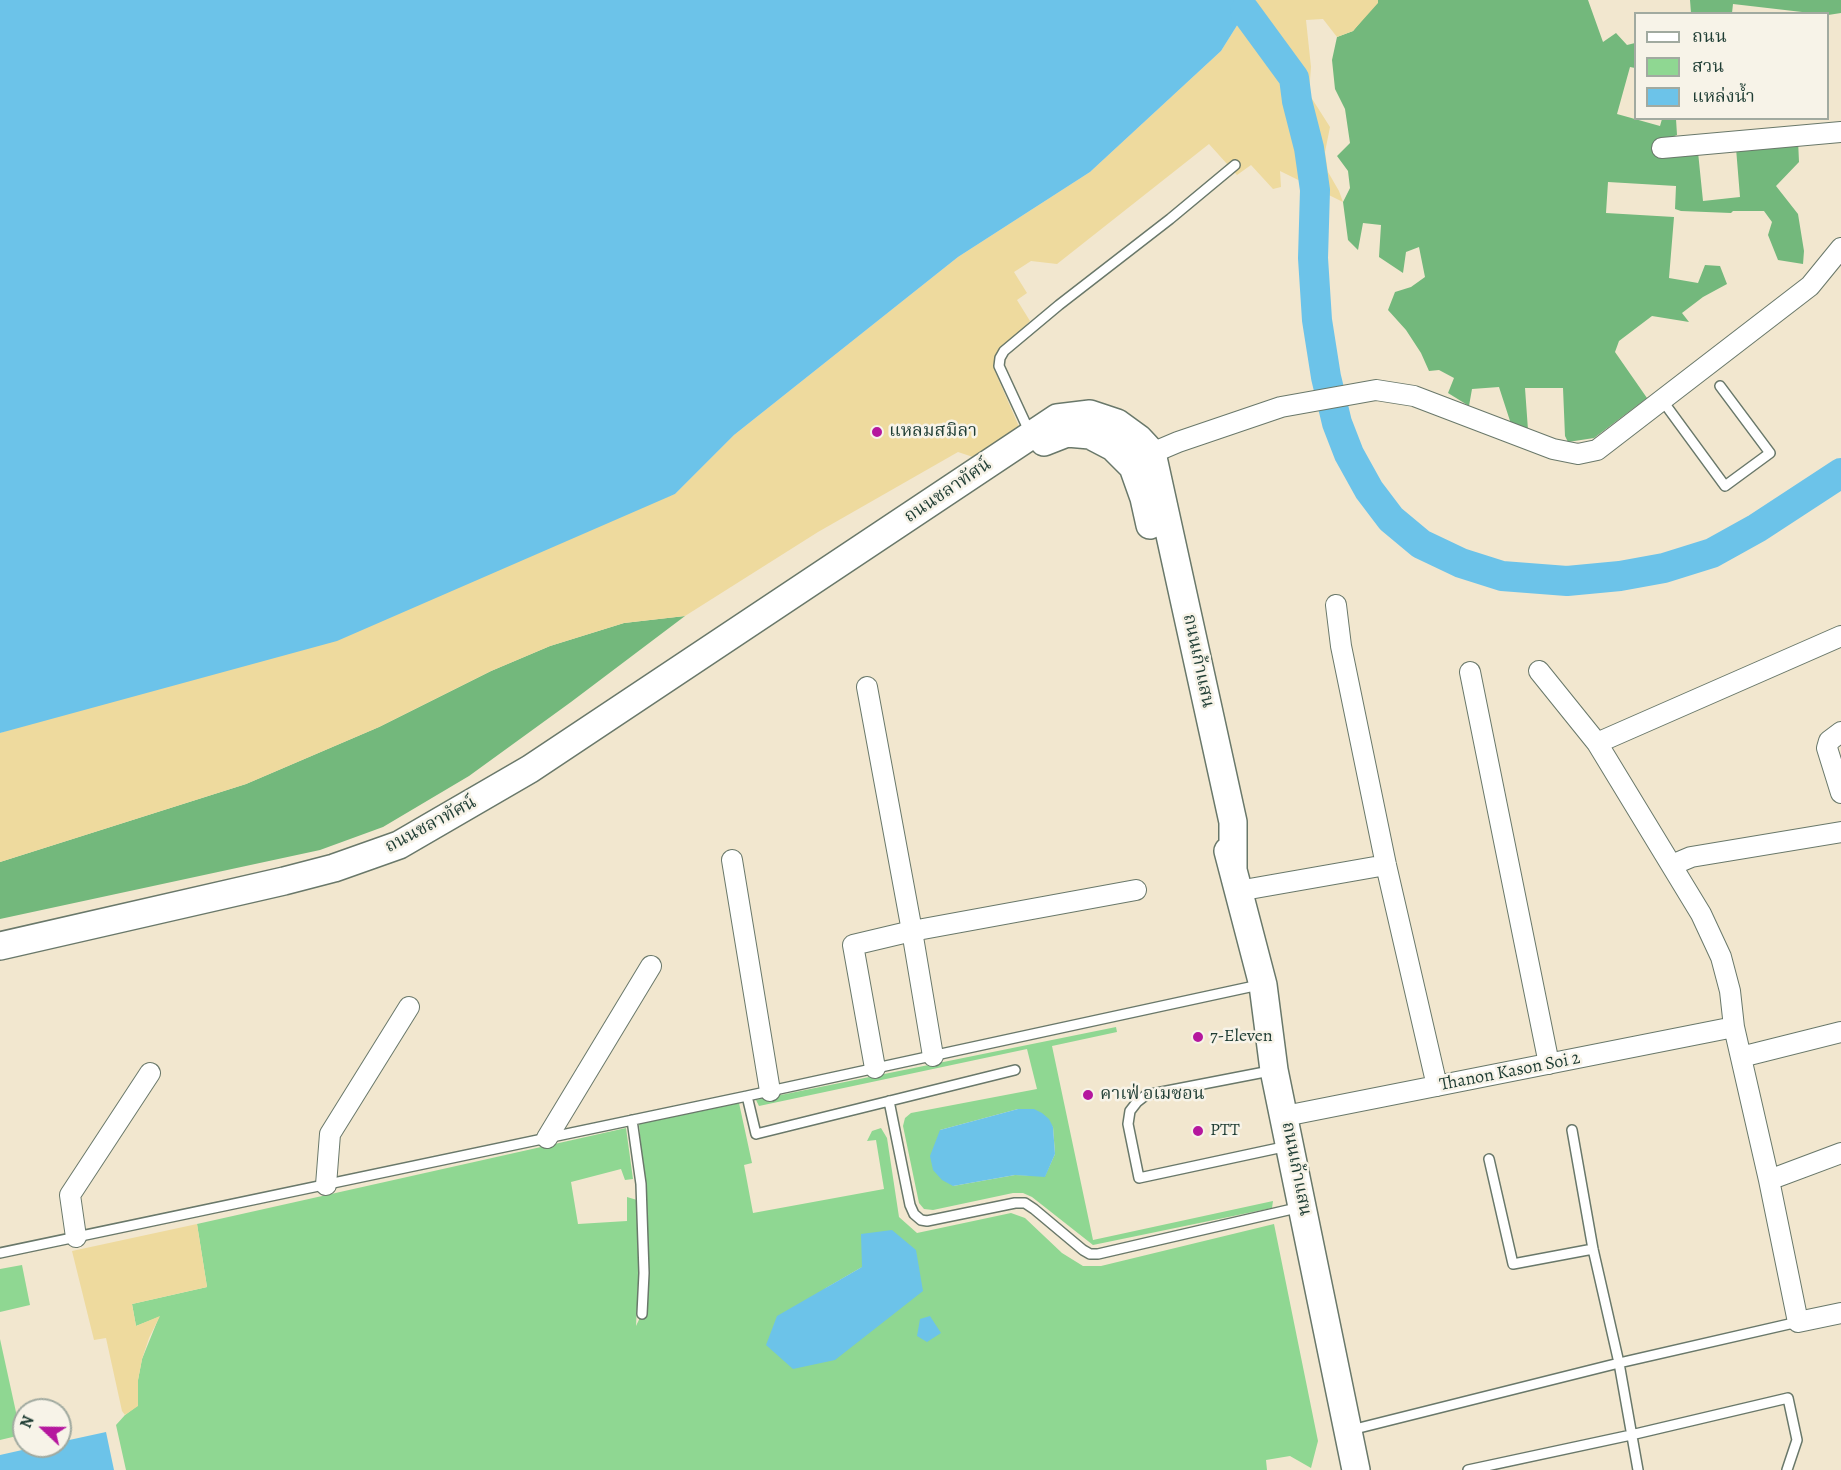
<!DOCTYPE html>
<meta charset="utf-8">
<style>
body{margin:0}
#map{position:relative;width:1841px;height:1470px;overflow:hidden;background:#f2e7cf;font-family:Alegreya,"Noto Serif Thai",serif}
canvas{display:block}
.legend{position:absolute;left:1634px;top:12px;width:195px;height:108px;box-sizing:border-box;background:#f7f3e8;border:2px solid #a1aaa0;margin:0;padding:8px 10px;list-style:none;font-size:18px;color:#1f3d34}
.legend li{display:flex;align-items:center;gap:12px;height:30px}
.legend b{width:30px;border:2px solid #a1aaa0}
.north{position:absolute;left:12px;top:1398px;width:60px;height:60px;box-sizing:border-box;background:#f7f3e8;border:2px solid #a1aaa0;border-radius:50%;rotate:292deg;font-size:16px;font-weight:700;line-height:24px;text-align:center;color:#1f3d34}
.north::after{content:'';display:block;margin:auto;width:21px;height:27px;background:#b5179e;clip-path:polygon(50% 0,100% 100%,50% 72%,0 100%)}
</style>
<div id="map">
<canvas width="1841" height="1470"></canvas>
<ul class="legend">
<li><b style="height:8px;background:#fff"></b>ถนน</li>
<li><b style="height:16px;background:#8fd792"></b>สวน</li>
<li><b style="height:16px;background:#6cc3e9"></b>แหล่งน้ำ</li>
</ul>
<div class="north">N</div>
</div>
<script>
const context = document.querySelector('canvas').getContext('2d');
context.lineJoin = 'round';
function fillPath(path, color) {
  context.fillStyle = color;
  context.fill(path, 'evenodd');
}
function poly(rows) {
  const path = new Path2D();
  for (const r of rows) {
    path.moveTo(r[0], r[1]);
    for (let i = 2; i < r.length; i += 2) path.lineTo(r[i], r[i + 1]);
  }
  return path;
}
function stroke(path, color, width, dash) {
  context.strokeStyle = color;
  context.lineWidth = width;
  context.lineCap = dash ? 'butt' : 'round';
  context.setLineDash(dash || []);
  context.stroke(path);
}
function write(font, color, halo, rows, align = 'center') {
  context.font = font + ' Alegreya,"Noto Serif Thai",serif';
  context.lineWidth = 5;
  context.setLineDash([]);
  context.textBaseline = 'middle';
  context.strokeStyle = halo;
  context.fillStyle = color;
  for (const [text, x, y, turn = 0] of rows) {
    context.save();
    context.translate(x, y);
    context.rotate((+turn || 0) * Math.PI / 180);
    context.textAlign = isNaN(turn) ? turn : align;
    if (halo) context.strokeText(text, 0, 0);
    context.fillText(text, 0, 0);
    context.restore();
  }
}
const green = poly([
 [1116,1027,1117,1032,1052,1046,1093,1240,1273,1201,1272,1208,1093,1245,1032,1197,1023,1193,1013,1193,933,1210,924,1209,919,1203,903,1126,905,1118,911,1113,1037,1089,1027,1049,759,1106,756,1100],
 [1018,1109,1053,1127,1055,1154,1045,1176,1015,1175,953,1186,940,1130],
 [739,1103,752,1163,744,1165,753,1213,884,1189,876,1140,867,1141,872,1131,881,1128,887,1138,899,1217,917,1233,1011,1213,1025,1218,1062,1253,1083,1266,1101,1266,1274,1224,1318,1441,1311,1468,1290,1456,1266,1460,1267,1470,126,1470,116,1425,125,1415,138,1405,138,1380,142,1359,159,1317,136,1326,132,1304,207,1287,197,1224,626,1128,633,1179,625,1180,621,1169,571,1182,578,1224,627,1221,627,1197,637,1200,639,1265,636,1326,647,1303,645,1192,639,1124],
 [862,1267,767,1345,826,1288],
 [22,1265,30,1305,0,1312,0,1269],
 [0,1339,21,1435,0,1440]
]);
const forest = poly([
 [1378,0,1588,0,1603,42,1616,33,1627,45,1635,43,1635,68,1630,67,1617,114,1660,126,1662,119,1676,119,1677,135,1659,142,1698,152,1703,201,1740,197,1736,148,1798,140,1799,162,1776,186,1798,214,1804,251,1803,264,1778,260,1768,235,1772,222,1764,211,1733,211,1731,213,1681,211,1675,209,1676,186,1608,182,1606,213,1674,217,1669,278,1698,283,1705,265,1720,266,1727,284,1703,297,1682,313,1689,322,1652,316,1619,341,1615,352,1647,398,1594,438,1568,442,1565,436,1563,388,1525,388,1528,430,1511,424,1499,387,1472,389,1469,406,1448,393,1454,378,1439,370,1429,371,1421,353,1406,330,1388,310,1395,292,1411,287,1425,277,1419,247,1406,252,1403,273,1379,257,1381,225,1363,223,1358,250,1348,240,1343,202,1350,188,1348,171,1337,156,1350,143,1345,109,1335,89,1332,60,1337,37,1353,31],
 [1690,0,1841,0,1841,13,1828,15,1733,4,1732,13,1691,13],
 [685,616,571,702,469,776,383,827,320,850,0,919,0,862,246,784,379,727,491,671,550,646,624,623]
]);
const sand = poly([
 [1253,0,1378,0,1378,3,1353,31,1337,37,1323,19,1306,20,1311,67,1309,94,1330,127,1325,152,1328,172,1339,191,1343,202,1280,171,1281,187,1273,189,1251,165,1237,175,1209,144,1057,264,1031,261,1014,272,1027,293,1017,300,1030,321,995,357,994,369,1020,429,976,458,958,452,818,532,685,616,624,623,550,646,491,671,379,727,246,784,0,862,0,733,675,494,734,435,958,257,1090,172,1221,51],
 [197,1224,207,1287,132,1304,136,1326,160,1316,149,1338,142,1359,138,1380,138,1406,125,1415,122,1411,106,1338,94,1340,72,1251]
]);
const water = poly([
 [0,0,1253,0,1221,51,1090,172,958,257,734,435,675,494,337,641,0,733],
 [1018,1109,1034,1109,1042,1113,1049,1119,1053,1127,1055,1154,1045,1177,1015,1175,953,1186,942,1180,933,1170,930,1156,940,1130],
 [892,1230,916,1250,923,1291,835,1360,793,1369,766,1345,777,1316,862,1267,861,1234],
 [930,1316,941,1333,927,1342,917,1336,920,1319],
 [106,1432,114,1470,0,1470,0,1455,40,1446,60,1446,60,1442]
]);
const river = poly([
 [1245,11,1294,78,1297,101,1309,148,1315,190,1313,258,1317,320,1326,377,1337,423,1349,454,1369,490,1391,519,1421,544,1461,563,1502,576,1567,581,1620,576,1664,568,1712,553,1757,528,1841,473]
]);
const lane = poly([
 [1662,400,1725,486,1770,453,1720,386],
 [1030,433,999,366,1000,358,1004,351,1059,305,1170,219,1235,165],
 [1270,1071,1146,1095,1137,1102,1130,1111,1128,1124,1139,1178,1288,1146],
 [747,1096,756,1134,1015,1070],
 [889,1101,910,1205,914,1214,921,1220,927,1221,1015,1203,1025,1203,1034,1209,1083,1250,1090,1254,1098,1254,1301,1207],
 [632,1120,641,1184,644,1273,642,1314],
 [1572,1130,1593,1249,1619,1363,1638,1470],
 [1489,1159,1513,1264,1593,1249],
 [0,1253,747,1096,1259,985],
 [1351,1430,1619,1363,1798,1322],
 [1468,1470,1631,1435,1788,1398,1797,1440,1787,1470]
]);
const street = poly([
 [1662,148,1841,132],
 [1142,460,1152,453,1178,442,1281,407,1376,390,1414,396,1553,449,1578,454,1597,450,1810,286,1841,248],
 [1336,605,1341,646,1386,865,1437,1086],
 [1539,671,1597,743,1701,914,1721,957,1730,991,1734,1027,1769,1180,1798,1322,1841,1313],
 [1470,672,1549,1064],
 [867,687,912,931,933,1056],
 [1841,732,1829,741,1827,748,1841,793],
 [1597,743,1841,636],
 [732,860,770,1091],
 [1672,865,1691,857,1841,832],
 [1238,891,1386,865],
 [1741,1057,1841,1032],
 [875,1068,853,945,912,931,1136,890],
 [1285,1116,1734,1027],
 [547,1138,651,966],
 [1769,1180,1841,1153],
 [326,1185,330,1134,409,1007],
 [76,1237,70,1195,150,1073]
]);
const secondary = poly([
 [1044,442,1067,433,1090,435,1113,447,1133,467,1144,498,1150,525],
 [1228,851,1263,985,1274,1070,1356,1470],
 [0,946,284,881,334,868,399,845,530,769,1057,418,1090,414,1117,423,1139,439,1152,453,1233,822,1233,869]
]);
const markers = [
 [877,432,6,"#b5179e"],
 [1198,1037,6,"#b5179e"],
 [1088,1095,6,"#b5179e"],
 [1198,1131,6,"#b5179e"]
];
const poiNames = [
 ["แหลมสมิลา",889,432],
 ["7-Eleven",1210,1037],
 ["คาเฟ่ อเมซอน",1100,1095],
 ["PTT",1210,1131]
];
const streetNames = [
 ["ถนนชลาทัศน์",948,491,-34],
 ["ถนนเก้าแสน",1198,661,78],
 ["ถนนชลาทัศน์",431,825,-28],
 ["Thanon Kason Soi 2",1510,1072,-11],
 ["ถนนเก้าแสน",1296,1169,79]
];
fillPath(green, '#8fd792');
fillPath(forest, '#73b87c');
fillPath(sand, '#eeda9e');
fillPath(water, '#6cc3e9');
stroke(river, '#6cc3e9', 30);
stroke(lane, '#69786a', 12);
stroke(street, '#69786a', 22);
stroke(secondary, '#69786a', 30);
stroke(lane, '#fff', 9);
stroke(street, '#fff', 20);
stroke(secondary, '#fff', 27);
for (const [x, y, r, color] of markers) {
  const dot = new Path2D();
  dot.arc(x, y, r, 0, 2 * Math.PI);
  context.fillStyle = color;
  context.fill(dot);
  stroke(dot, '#f7f3e8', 2);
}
write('18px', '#1f3d34', '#f7f3e8', poiNames, 'left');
write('18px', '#1f3d34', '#f7f3e8', streetNames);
</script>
